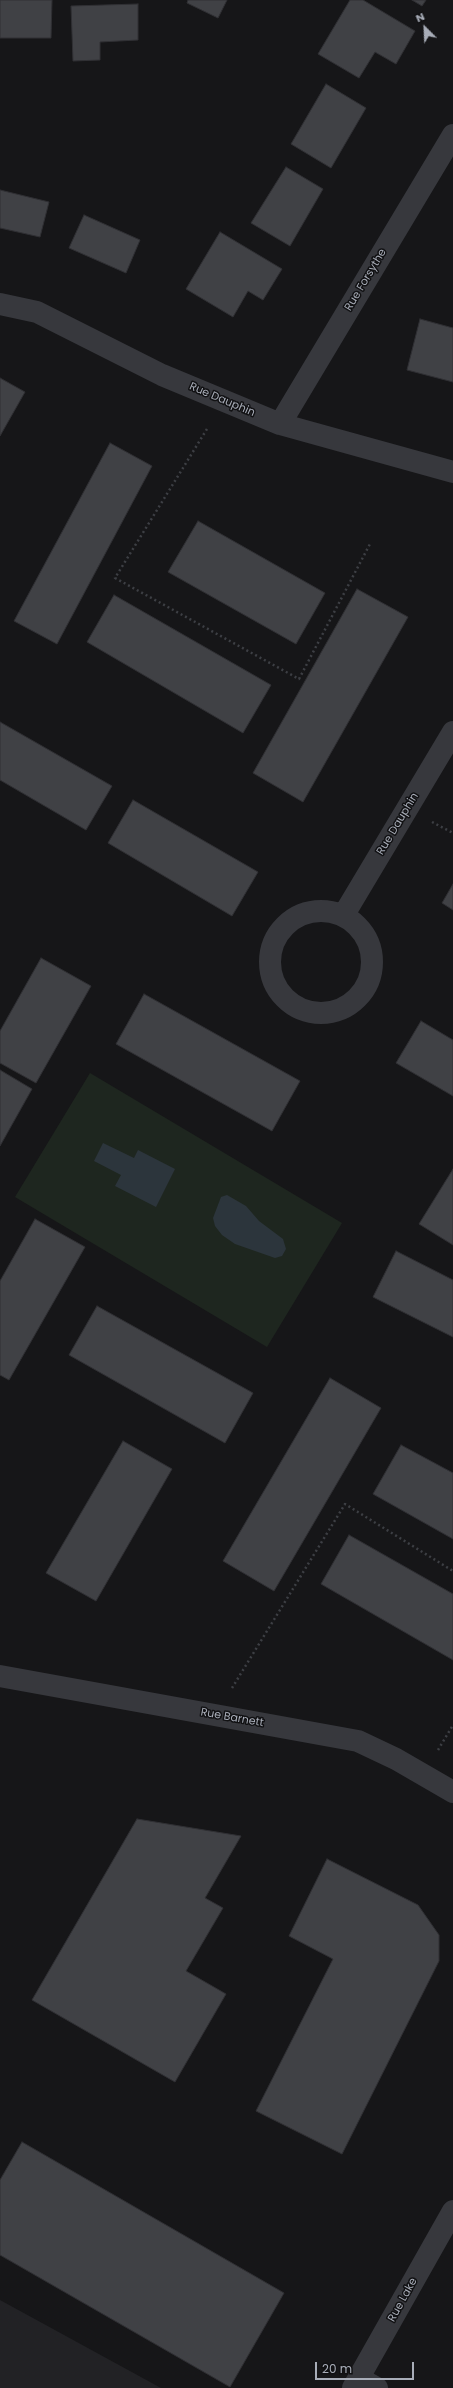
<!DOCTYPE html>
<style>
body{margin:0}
#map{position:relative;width:453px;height:2388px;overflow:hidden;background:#161618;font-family:Poppins,sans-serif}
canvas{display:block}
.north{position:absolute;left:405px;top:8px;width:40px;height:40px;-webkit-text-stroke:3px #111113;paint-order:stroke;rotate:336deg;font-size:11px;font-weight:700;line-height:16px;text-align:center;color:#a8adb8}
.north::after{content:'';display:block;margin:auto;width:14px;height:18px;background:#a8adb8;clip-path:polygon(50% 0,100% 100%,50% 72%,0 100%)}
.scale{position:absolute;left:315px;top:2362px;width:99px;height:18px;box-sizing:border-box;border:2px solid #a8adb8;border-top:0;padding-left:5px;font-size:12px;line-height:14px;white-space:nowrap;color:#a8adb8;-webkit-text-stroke:3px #111113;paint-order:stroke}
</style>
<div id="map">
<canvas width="453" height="2388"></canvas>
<div class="north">N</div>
<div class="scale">20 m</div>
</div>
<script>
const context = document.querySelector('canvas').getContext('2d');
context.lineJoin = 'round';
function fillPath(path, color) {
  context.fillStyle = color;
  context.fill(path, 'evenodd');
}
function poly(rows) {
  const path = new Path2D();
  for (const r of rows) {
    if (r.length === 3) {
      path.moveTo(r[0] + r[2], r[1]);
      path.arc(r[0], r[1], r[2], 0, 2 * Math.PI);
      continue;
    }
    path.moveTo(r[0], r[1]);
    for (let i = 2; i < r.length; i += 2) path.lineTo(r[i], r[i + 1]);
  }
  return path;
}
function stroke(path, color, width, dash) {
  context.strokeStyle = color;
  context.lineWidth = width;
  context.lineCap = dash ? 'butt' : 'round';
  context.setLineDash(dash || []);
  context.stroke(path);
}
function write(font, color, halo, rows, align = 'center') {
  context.font = font + ' Poppins,sans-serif';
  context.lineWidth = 3;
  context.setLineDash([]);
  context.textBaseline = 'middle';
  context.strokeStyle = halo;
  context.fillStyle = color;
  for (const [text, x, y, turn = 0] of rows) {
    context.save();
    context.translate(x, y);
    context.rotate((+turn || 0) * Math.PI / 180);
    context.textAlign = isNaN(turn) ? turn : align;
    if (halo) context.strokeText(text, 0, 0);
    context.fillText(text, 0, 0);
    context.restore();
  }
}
const built = poly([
 [0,2300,161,2388,0,2388]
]);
const green = poly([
 [90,1073,342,1223,267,1347,15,1197]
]);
const water = poly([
 [103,1143,134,1158,138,1150,175,1169,156,1207,115,1186,121,1175,94,1161],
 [227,1195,246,1206,259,1221,283,1239,286,1249,282,1256,275,1258,235,1244,222,1235,215,1226,213,1218,221,1197]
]);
const building = poly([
 [0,0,52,0,51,38,0,38,0,0],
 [188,0,227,0,218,18,187,3,188,0],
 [350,0,363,0,415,31,396,64,375,52,359,78,318,54,350,0],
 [412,0,426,0,422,6,412,0],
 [138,4,138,40,100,42,100,60,73,61,71,6,138,4],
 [326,84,366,108,331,168,291,144,326,84],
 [286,167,323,189,290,246,251,223,286,167],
 [0,190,49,202,40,237,0,228,0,190],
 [84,215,140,240,126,273,69,248,84,215],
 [220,232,282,269,263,300,248,291,233,317,186,289,220,232],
 [420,319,453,328,453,382,407,370,420,319],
 [0,378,25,392,0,436,0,378],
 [110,443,152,466,57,644,14,621,110,443],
 [198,521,325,593,296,644,168,572,198,521],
 [357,589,408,617,303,802,253,773,357,589],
 [114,595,271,685,243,733,87,642,114,595],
 [0,722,112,786,86,830,0,780,0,722],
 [133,800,258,872,232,916,108,843,133,800],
 [453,884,453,910,442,903,453,884],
 [41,958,91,986,36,1083,0,1063,0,1031,41,958],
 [144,994,300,1081,272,1131,116,1044,144,994],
 [421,1021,453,1040,453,1096,396,1063,421,1021],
 [0,1070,32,1089,0,1146,0,1070],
 [453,1169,453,1245,419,1224,453,1169],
 [35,1219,85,1247,9,1380,0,1375,0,1281,35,1219],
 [396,1251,453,1280,453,1337,373,1297,396,1251],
 [97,1306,253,1393,225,1443,69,1355,97,1306],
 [330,1378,381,1408,274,1591,223,1561,330,1378],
 [123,1441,172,1469,96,1601,46,1573,123,1441],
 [401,1445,453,1473,453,1539,373,1494,401,1445],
 [349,1535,453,1594,453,1660,321,1584,349,1535],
 [137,1819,241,1836,205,1898,223,1908,186,1971,226,1994,175,2082,32,2000,137,1819],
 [327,1859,418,1905,439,1935,439,1961,342,2154,256,2111,333,1959,289,1936,327,1859],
 [22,2142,284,2293,230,2387,0,2255,0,2180,22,2142]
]);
const path = poly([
 [207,429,115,578,299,679,371,542],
 [432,822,453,833],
 [232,1688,345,1504,453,1571],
 [438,1750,453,1725]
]);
const minor = poly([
 [0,304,37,312,162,375,280,424,453,472],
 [280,424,453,135],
 [321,962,51],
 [343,916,453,732],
 [0,1676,358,1741,396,1759,453,1792],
 [359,2378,377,2388],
 [353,2388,453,2211]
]);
const streetNames = [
 ["Rue Forsythe",366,280,-59],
 ["Rue Dauphin",222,400,23],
 ["Rue Dauphin",398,824,-59],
 ["Rue Barnett",232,1718,10],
 ["Rue Lake",403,2300,-61]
];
fillPath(built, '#222225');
fillPath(green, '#1e261f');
fillPath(water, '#2c353c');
fillPath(building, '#404145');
stroke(building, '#303034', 1);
stroke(path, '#3d3f44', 2.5, [2, 3]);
stroke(minor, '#37383d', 22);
write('11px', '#a8adb8', '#111113', streetNames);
</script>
